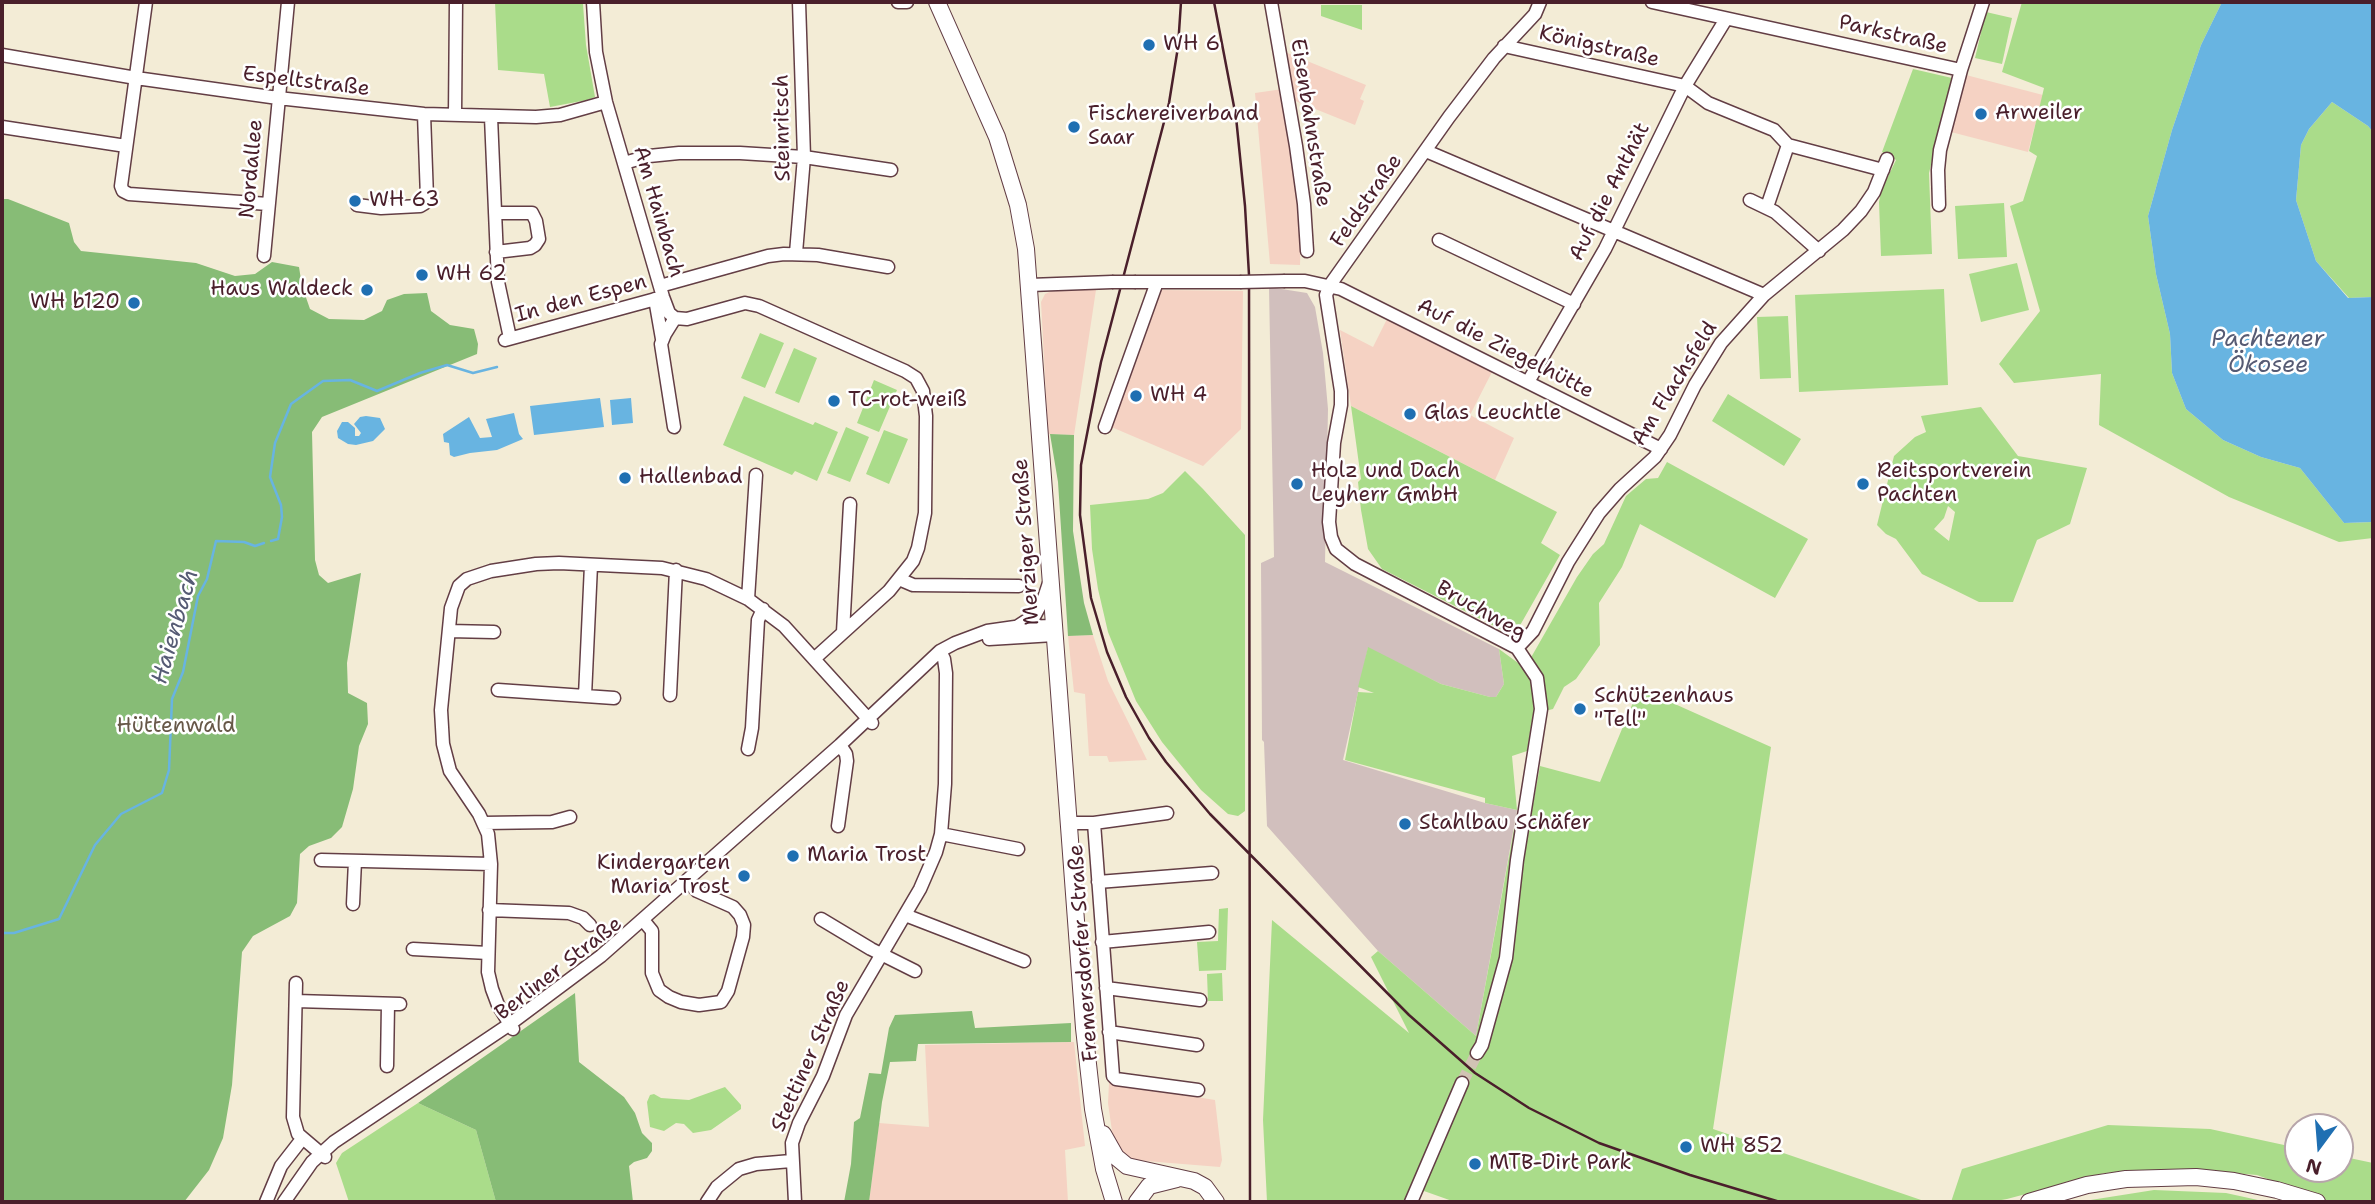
<!DOCTYPE html>
<meta charset="utf-8">
<style>
body{margin:0}
#map{position:relative;width:2375px;height:1204px;overflow:hidden;background:#f3ecd6;font-family:"Shantell Sans",sans-serif}
canvas{display:block}
.frame{position:absolute;inset:0;border:4px solid #4a1f2b;pointer-events:none}
.north{position:absolute;left:2284px;top:1113px;width:70px;height:70px;box-sizing:border-box;background:#fff;border:2px solid #b7a5aa;border-radius:50%;rotate:196deg;font-size:19px;font-weight:700;line-height:28px;text-align:center;color:#4a1f2b}
.north::after{content:'';display:block;margin:auto;width:24px;height:32px;background:#1f6fb2;clip-path:polygon(50% 0,100% 100%,50% 72%,0 100%)}
</style>
<div id="map">
<canvas width="2375" height="1204"></canvas>
<div class="frame"></div>
<div class="north">N</div>
</div>
<script>
const context = document.querySelector('canvas').getContext('2d');
context.lineJoin = 'round';
function fillPath(path, color) {
  context.fillStyle = color;
  context.fill(path, 'evenodd');
}
function poly(rows) {
  const path = new Path2D();
  for (const r of rows) {
    path.moveTo(r[0], r[1]);
    for (let i = 2; i < r.length; i += 2) path.lineTo(r[i], r[i + 1]);
  }
  return path;
}
function stroke(path, color, width, dash) {
  context.strokeStyle = color;
  context.lineWidth = width;
  context.lineCap = dash ? 'butt' : 'round';
  context.setLineDash(dash || []);
  context.stroke(path);
}
function write(font, color, halo, rows, align = 'center') {
  context.font = font + ' "Shantell Sans",sans-serif';
  context.lineWidth = 5;
  context.setLineDash([]);
  context.textBaseline = 'middle';
  context.strokeStyle = halo;
  context.fillStyle = color;
  for (const [text, x, y, turn = 0] of rows) {
    context.save();
    context.translate(x, y);
    context.rotate((+turn || 0) * Math.PI / 180);
    context.textAlign = isNaN(turn) ? turn : align;
    if (halo) context.strokeText(text, 0, 0);
    context.fillText(text, 0, 0);
    context.restore();
  }
}
const built = poly([
 [1285,52,1366,85,1360,99,1364,101,1355,125,1293,100],
 [1966,75,2043,95,2028,152,1951,132],
 [1283,89,1297,190,1301,236,1300,265,1270,264,1255,93],
 [1054,290,1096,290,1074,435,1048,434,1041,302,1045,294],
 [1161,290,1243,291,1241,429,1203,466,1109,426,1121,388],
 [1387,319,1492,372,1470,415,1514,438,1495,480,1351,406,1340,330,1373,347],
 [1093,635,1108,681,1147,760,1109,762,1107,756,1089,756,1085,694,1074,692,1068,636],
 [1074,1042,1085,1146,1065,1150,1068,1202,869,1202,879,1123,929,1127,925,1045],
 [1109,1083,1215,1100,1222,1160,1220,1167,1133,1160,1124,1155,1117,1147,1112,1131,1108,1103]
]);
const industrial = poly([
 [1269,287,1307,293,1315,307,1323,353,1328,409,1325,562,1499,649,1504,684,1496,697,1490,697,1441,684,1368,648,1343,760,1485,803,1517,810,1476,1036,1378,951,1267,826,1264,742,1262,740,1261,563,1274,557]
]);
const green = poly([
 [495,2,559,2,583,4,586,45,595,97,587,100,550,107,544,74,498,70],
 [2022,2,2222,2,2201,45,2172,130,2148,216,2156,274,2170,334,2172,373,2186,409,2223,440,2261,457,2300,468,2344,523,2373,522,2373,538,2339,542,2229,497,2099,425,2101,374,2014,383,1999,364,2040,311,2010,206,2023,201,2037,156,2029,151,2044,88,2002,72],
 [1321,5,1362,5,1362,30,1321,16],
 [1986,12,2012,18,2002,64,1975,58],
 [1913,69,1952,78,1929,173,1932,254,1881,256,1879,202,1881,191,1896,160,1882,152],
 [2332,102,2368,126,2373,132,2373,297,2349,298,2316,261,2296,200,2301,145,2309,129],
 [2004,203,2007,257,1958,259,1955,206],
 [2017,263,2029,310,1981,322,1969,274],
 [1944,289,1948,385,1799,392,1795,295],
 [1788,316,1791,378,1760,379,1757,317],
 [760,333,784,343,765,388,741,378],
 [794,348,817,358,799,403,775,393],
 [874,380,897,390,879,432,857,423],
 [1728,394,1801,439,1784,466,1712,421],
 [744,396,813,425,815,422,838,432,817,481,795,471,792,475,723,445],
 [1351,406,1557,512,1541,543,1560,555,1514,636,1382,569,1368,549,1361,510,1358,482,1361,479],
 [1981,407,2018,456,2087,468,2070,524,2037,540,2013,602,1979,602,1922,574,1896,539,1886,534,1877,525,1894,456,1915,437,1926,432,1921,416],
 [1948,506,1955,512,1949,541,1934,529,1944,518],
 [846,427,869,437,850,482,827,473],
 [884,430,908,439,889,484,866,474],
 [1667,462,1808,539,1775,598,1640,524,1622,567,1599,603,1600,645,1576,679,1564,687,1553,709,1533,714,1527,751,1512,756,1517,810,1485,803,1485,798,1345,760,1358,692,1374,693,1358,687,1368,647,1441,684,1490,697,1496,697,1504,684,1499,649,1525,668,1577,577,1593,554,1604,544,1626,496,1646,479,1658,478],
 [1185,471,1203,489,1245,535,1245,811,1238,816,1228,814,1201,790,1162,742,1136,701,1108,632,1098,589,1092,549,1090,505,1148,499,1163,493],
 [1639,688,1771,747,1713,1129,1927,1202,1455,1202,1424,1191,1416,1202,1267,1202,1263,1120,1272,920,1409,1033,1371,957,1378,951,1476,1036,1514,829,1529,827,1540,766,1600,782],
 [1228,908,1226,970,1199,971,1197,942,1218,941,1219,909],
 [1222,973,1223,1001,1208,1001,1207,974],
 [725,1087,741,1105,741,1109,711,1130,693,1133,684,1124,676,1123,664,1131,650,1127,647,1102,650,1095,654,1094,661,1098,689,1100],
 [418,1103,476,1130,496,1202,349,1202,336,1163,342,1153],
 [2108,1125,2210,1129,2298,1148,2298,1169,2340,1169,2340,1156,2373,1163,2373,1202,2330,1202,2257,1175,2184,1169,2105,1173,2007,1199,1990,1202,1951,1202,1962,1169],
 [2154,1190,2226,1193,2267,1202,2078,1202]
]);
const forest = poly([
 [2,199,8,199,69,223,74,242,81,251,196,263,235,276,255,274,272,262,299,267,302,286,310,309,329,319,364,320,382,311,387,300,404,294,427,293,431,311,450,325,474,329,478,344,477,354,322,417,312,432,315,560,319,575,328,583,361,573,347,663,348,693,367,703,368,724,359,746,353,789,342,827,331,838,309,846,300,854,297,903,290,916,253,936,242,952,232,1085,223,1138,209,1170,184,1202,2,1202],
 [1050,434,1074,435,1073,531,1084,603,1093,635,1068,636,1058,482],
 [575,993,579,1062,624,1097,635,1113,642,1133,652,1143,652,1151,647,1158,634,1162,629,1166,633,1202,496,1202,476,1130,418,1103],
 [972,1011,975,1028,1071,1023,1071,1042,918,1044,916,1061,890,1062,882,1102,869,1202,844,1202,851,1164,854,1122,860,1118,869,1073,881,1074,889,1028,895,1015]
]);
const water = poly([
 [2222,2,2373,2,2373,132,2368,126,2332,102,2309,129,2301,145,2296,200,2316,261,2348,298,2373,297,2373,522,2344,523,2300,468,2261,457,2223,440,2186,409,2172,373,2170,334,2156,274,2148,216,2172,130,2201,45],
 [600,398,604,427,534,435,530,406],
 [631,398,633,423,612,425,610,400],
 [514,413,519,434,523,439,497,450,470,453,454,457,450,455,449,443,444,442,443,434,469,417,480,438,492,437,486,419],
 [366,416,380,418,385,429,373,441,356,445,348,444,338,438,337,431,342,422,348,422,355,428,355,436,359,436,361,433,354,424,360,417]
]);
const stream = poly([
 [271,541,278,539,282,517,281,505,270,477,275,443,291,404,323,381,350,380,377,391,420,373,447,365,473,373,497,367],
 [2,933,14,933,59,919,95,845,121,814,162,793,169,770,172,699,183,672,198,596,207,579,216,541,244,542,255,546,264,543]
]);
const minorTunnel = poly([
 [1462,1083,1477,1053]
]);
const minor = poly([
 [146,2,121,186,123,191,129,194,268,204],
 [593,2,596,52,606,102,663,297,669,313,675,318],
 [898,2,907,2],
 [1271,2,1296,146,1304,204,1307,251],
 [1652,2,1961,70],
 [1504,46,1685,86,1708,103,1774,130,1788,145,1883,170],
 [2,55,136,78,278,98,424,114,536,117,560,115,606,102],
 [455,115,456,2],
 [491,117,498,282,510,338],
 [2,127,126,146],
 [1426,151,1764,295],
 [624,163,649,156,679,153,740,153,804,157,891,170],
 [1750,200,1775,212,1819,251],
 [357,205,381,208,420,206,425,203,427,198,424,114],
 [1939,205,1938,170,1940,150,1961,70,1983,2],
 [1767,207,1788,145],
 [495,213,532,213,536,221,539,239,535,245,530,248,496,252],
 [1439,240,1574,304],
 [796,253,804,157,799,2],
 [264,256,288,2],
 [1285,281,1305,281,1341,289,1661,449],
 [1136,282,1240,282],
 [1030,285,1112,282],
 [660,286,768,256,784,254,818,255,888,267],
 [655,299,662,339],
 [675,318,687,319,745,303,759,306,905,371,916,378,923,391,926,416,925,513,918,548,913,561,889,591,814,659],
 [505,340,663,297],
 [1528,382,1605,249,1685,86,1726,19],
 [674,427,661,344,665,334,675,318],
 [1105,427,1157,282],
 [899,579,913,585,1019,586],
 [748,599,756,475],
 [1018,626,1035,615,1044,598,1049,583],
 [449,631,494,632],
 [843,632,850,504],
 [989,639,1054,635],
 [1517,648,1533,631,1568,562,1599,513,1620,489,1655,457,1670,435,1695,385,1721,343,1764,295,1843,230,1861,211,1874,192,1887,159],
 [498,690,614,698],
 [670,695,676,570],
 [585,696,591,565],
 [748,749,752,728,758,620,763,609],
 [484,823,552,822,570,817],
 [1068,823,1094,823,1167,813],
 [1094,823,1113,1076,1116,1079,1198,1090],
 [838,826,847,761,846,754,840,745],
 [941,834,1018,849],
 [321,860,491,864],
 [1098,882,1212,873],
 [353,904,355,861],
 [489,910,569,913,583,918,590,925],
 [905,915,1024,961],
 [821,919,871,949,915,971],
 [643,920,652,931,652,973,659,990,669,997,681,1002,699,1005,721,1002,728,991,743,937,744,925,740,915,733,907,697,891,687,881],
 [1102,942,1209,932],
 [413,949,488,953],
 [296,983,293,1117,298,1134,325,1157],
 [1106,988,1200,1000],
 [296,1001,400,1004],
 [513,1029,498,1005,492,989,488,972,491,864,488,834,479,814,450,771,443,744,441,710,451,608,459,586,467,579,491,571,536,564,559,563,662,568,706,579,748,599,784,626,872,723],
 [1109,1032,1197,1045],
 [1477,1053,1482,1045,1506,958,1517,860,1541,709,1537,678,1517,648,1355,564,1336,549,1331,537,1329,522,1334,443,1341,405,1341,391,1326,295,1330,285,1449,117,1494,58,1535,14,1540,2],
 [387,1066,388,1004],
 [266,1202,281,1166,302,1139],
 [284,1202,312,1162,334,1142,510,1024,601,956,840,745,940,651,955,643,987,631,1015,627,1054,626],
 [707,1202,717,1187,739,1169,756,1164,791,1161],
 [795,1202,792,1143,799,1123,823,1076,846,1015,920,889,936,852,941,834,945,784,946,673,944,659,940,651],
 [1411,1202,1462,1083]
]);
const major = poly([
 [937,2,997,137,1018,205,1026,249,1084,1028,1093,1109,1104,1169,1114,1202],
 [1103,1134,1116,1157,1127,1166,1194,1181,1205,1187,1216,1202],
 [1137,1202,1149,1186,1177,1179],
 [2029,1202,2087,1185,2126,1179,2196,1177,2234,1181,2277,1190,2317,1202]
]);
const rail = poly([
 [1181,2,1178,47,1169,103,1101,362,1081,465,1080,515,1091,598,1107,652,1126,697,1149,738,1166,762,1210,814,1409,1015,1475,1073,1529,1108,1599,1143,1690,1175,1780,1202],
 [1214,2,1236,117,1245,206,1249,275,1250,1202]
]);
const minorBridge = poly([
 [1112,282,1136,282],
 [1240,282,1285,281]
]);
const markers = [
 [1149,45,7,"#1f6fb2"],
 [1981,114,7,"#1f6fb2"],
 [1074,127,7,"#1f6fb2"],
 [355,201,7,"#1f6fb2"],
 [422,275,7,"#1f6fb2"],
 [367,290,7,"#1f6fb2"],
 [134,303,7,"#1f6fb2"],
 [1136,396,7,"#1f6fb2"],
 [834,401,7,"#1f6fb2"],
 [1410,414,7,"#1f6fb2"],
 [625,478,7,"#1f6fb2"],
 [1297,484,7,"#1f6fb2"],
 [1863,484,7,"#1f6fb2"],
 [1580,709,7,"#1f6fb2"],
 [1405,824,7,"#1f6fb2"],
 [793,856,7,"#1f6fb2"],
 [744,876,7,"#1f6fb2"],
 [1686,1147,7,"#1f6fb2"],
 [1475,1164,7,"#1f6fb2"]
];
const streetNames = [
 ["Parkstraße",1893,35,13],
 ["Königstraße",1599,47,13],
 ["Espeltstraße",306,82,7],
 ["Eisenbahnstraße",1310,123,81],
 ["Steinritsch",783,128,-91],
 ["Nordallee",252,169,-85],
 ["Auf die Anthät",1610,192,-63],
 ["Feldstraße",1367,201,-55],
 ["Am Hainbach",658,212,74],
 ["In den Espen",581,299,-15],
 ["Auf die Ziegelhütte",1505,349,27],
 ["Am Flachsfeld",1675,384,-58],
 ["Merziger Straße",1027,542,-94],
 ["Bruchweg",1481,611,29],
 ["Fremersdorfer Straße",1084,953,-94],
 ["Berliner Straße",559,969,-38],
 ["Stettiner Straße",811,1056,-66]
];
const poiNames = [
 ["WH 6",1163,45],
 ["Arweiler",1995,114],
 ["Fischereiverband",1088,115],
 ["Saar",1088,139],
 ["WH 63",369,201],
 ["WH 62",436,275],
 ["Haus Waldeck",353,290,"right"],
 ["WH b120",120,303,"right"],
 ["WH 4",1150,396],
 ["TC-rot-weiß",848,401],
 ["Glas Leuchtle",1424,414],
 ["Holz und Dach",1311,472],
 ["Leyherr GmbH",1311,496],
 ["Reitsportverein",1877,472],
 ["Pachten",1877,496],
 ["Hallenbad",639,478],
 ["Schützenhaus",1594,697],
 ["\"Tell\"",1594,721],
 ["Stahlbau Schäfer",1419,824],
 ["Maria Trost",807,856],
 ["Kindergarten",730,864,"right"],
 ["Maria Trost",730,888,"right"],
 ["WH 852",1700,1147],
 ["MTB-Dirt Park",1489,1164]
];
const parkNames = [
 ["Hüttenwald",176,727]
];
const waterNames = [
 ["Pachtener",2268,340],
 ["Ökosee",2268,366],
 ["Haienbach",176,627,-74]
];
fillPath(built, '#f5d2c3');
fillPath(industrial, '#d1bfbd');
fillPath(green, '#aadc8a');
fillPath(forest, '#87bc76');
fillPath(water, '#68b4e1');
stroke(stream, '#68b4e1', 2.5);
stroke(minorTunnel, '#d1c3b4', 12, [12, 6]);
stroke(minor, '#633e45', 15);
stroke(major, '#633e45', 18);
stroke(minor, '#fff', 12);
stroke(major, '#fff', 16);
stroke(rail, '#4a1f2b', 2.5);
stroke(minorBridge, '#633e45', 15, []);
stroke(minorBridge, '#fff', 12);
for (const [x, y, r, color] of markers) {
  const dot = new Path2D();
  dot.arc(x, y, r, 0, 2 * Math.PI);
  context.fillStyle = color;
  context.fill(dot);
  stroke(dot, '#fff', 2.5);
}
write('21px', '#4a1f2b', '#fff', streetNames);
write('21px', '#4a1f2b', '#fff', poiNames, 'left');
write('21px', '#675848', '#fff', parkNames);
write('italic 23px', '#565b74', '#fff', waterNames);
</script>
